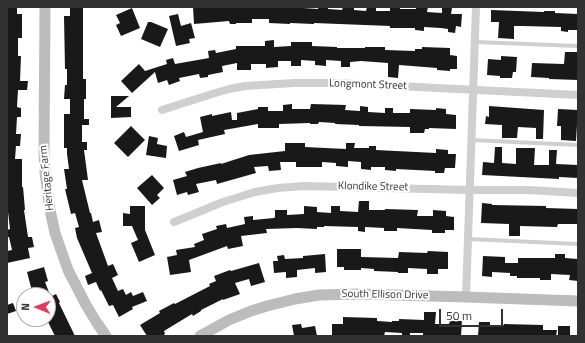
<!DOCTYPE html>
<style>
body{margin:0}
#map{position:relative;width:585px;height:343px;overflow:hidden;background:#fff;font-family:"Titillium Web",sans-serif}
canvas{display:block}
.frame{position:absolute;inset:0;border:8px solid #323232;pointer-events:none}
.north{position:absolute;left:16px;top:287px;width:40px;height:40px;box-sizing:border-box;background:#fff;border:1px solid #adadad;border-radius:50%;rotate:271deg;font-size:11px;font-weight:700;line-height:16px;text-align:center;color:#323232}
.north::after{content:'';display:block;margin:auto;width:14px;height:18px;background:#e43960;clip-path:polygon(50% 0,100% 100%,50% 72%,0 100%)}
.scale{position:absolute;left:439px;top:309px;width:64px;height:18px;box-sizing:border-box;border:2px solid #323232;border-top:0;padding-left:5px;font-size:12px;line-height:14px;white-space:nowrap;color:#323232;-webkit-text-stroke:3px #fff;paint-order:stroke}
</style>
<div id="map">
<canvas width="585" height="343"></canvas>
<div class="frame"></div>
<div class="north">N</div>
<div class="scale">50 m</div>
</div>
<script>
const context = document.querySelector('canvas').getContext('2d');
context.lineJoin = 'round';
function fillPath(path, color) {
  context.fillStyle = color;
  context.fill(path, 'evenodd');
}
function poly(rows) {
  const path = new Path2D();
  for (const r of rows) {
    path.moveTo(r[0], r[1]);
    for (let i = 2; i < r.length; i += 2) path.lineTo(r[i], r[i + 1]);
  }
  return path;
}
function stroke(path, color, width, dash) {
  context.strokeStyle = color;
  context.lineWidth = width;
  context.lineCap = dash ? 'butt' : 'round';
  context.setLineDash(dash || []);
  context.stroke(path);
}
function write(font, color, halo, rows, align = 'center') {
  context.font = font + ' "Titillium Web",sans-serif';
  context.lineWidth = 4;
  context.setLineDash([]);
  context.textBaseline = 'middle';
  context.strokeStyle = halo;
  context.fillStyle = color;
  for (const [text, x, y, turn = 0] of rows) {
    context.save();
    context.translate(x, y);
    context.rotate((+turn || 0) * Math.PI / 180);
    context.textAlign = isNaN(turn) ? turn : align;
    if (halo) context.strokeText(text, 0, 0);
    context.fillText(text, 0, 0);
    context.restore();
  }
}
const building = poly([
 [7,7,17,7,17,14,22,14,22,38,18,38,18,56,21,56,20,81,28,81,27,90,18,90,17,107,21,108,21,117,17,117,16,134,21,134,20,146,16,146,15,159,22,159,22,187,23,187,24,198,25,210,24,210,28,237,32,237,34,247,28,248,30,258,7,263,7,251,12,250,9,237,7,237,7,230,10,229,8,212,7,212],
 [70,7,83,7,83,79,86,79,86,99,84,99,84,119,89,119,89,125,82,125,82,142,87,142,87,150,84,150,88,180,82,180,90,213,91,213,93,222,99,220,102,232,96,233,108,266,113,264,118,275,112,278,118,291,123,289,126,295,131,292,133,296,143,292,147,301,132,307,133,309,119,317,113,305,109,306,101,290,100,291,96,282,88,285,85,276,92,273,77,238,75,228,79,227,75,213,71,214,65,189,67,189,64,169,69,169,67,154,67,148,64,148,64,114,70,114,70,99,64,99,65,85,67,85,67,69,65,69,64,16,70,16],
 [193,7,303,7,303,8,318,9,318,7,328,7,328,9,342,10,343,7,354,7,354,10,366,11,367,7,376,7,376,11,390,11,390,7,400,7,400,9,416,9,416,7,428,7,427,12,442,13,442,8,452,8,451,14,462,14,461,27,456,26,455,33,448,32,448,29,441,28,424,27,424,31,415,30,415,28,390,28,390,26,314,23,314,24,290,23,290,24,269,23,269,19,252,19,252,23,236,23,236,24,230,24,229,21,194,24],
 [132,8,140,28,121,36,116,25,120,23,116,15],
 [491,10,544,12,544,11,555,11,555,13,578,14,578,30,568,30,568,32,561,31,561,27,522,26,514,26,514,39,498,38,499,22,491,22],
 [178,14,181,26,191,23,195,38,189,39,190,43,176,46,169,16],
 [148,22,151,22,168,29,160,47,141,39],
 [274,40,274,47,291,46,291,42,312,42,312,46,337,47,337,48,365,48,365,47,385,47,385,50,415,51,415,49,422,49,422,47,450,48,450,55,457,56,457,69,450,69,450,71,437,70,437,68,399,65,398,78,388,77,388,63,361,61,350,62,350,67,341,67,341,61,326,60,326,66,315,65,315,61,301,60,301,66,291,66,291,61,278,61,278,67,266,68,266,64,251,64,251,70,237,70,237,63,222,66,223,72,208,75,208,77,200,78,199,74,179,78,180,81,169,85,167,80,158,83,155,72,132,93,121,81,139,64,145,71,167,64,166,60,173,58,175,64,209,58,208,51,215,50,216,53,236,49,236,46,265,46,265,41],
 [565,52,578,52,578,80,549,79,549,78,531,77,532,63,564,64],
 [501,56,517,57,516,72,513,72,512,78,500,78,500,76,487,75,488,59,501,60],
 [111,96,129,96,116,107,131,107,131,117,111,118],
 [292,104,292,109,310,109,311,104,346,105,345,110,360,111,360,106,368,107,368,112,385,113,385,108,393,108,393,113,410,113,410,109,436,110,436,108,446,109,446,114,456,115,456,129,429,128,429,129,425,129,424,133,410,133,410,127,359,126,359,125,335,124,335,123,319,122,318,124,310,124,310,123,279,124,279,128,258,128,258,124,224,130,225,134,198,140,199,145,179,151,174,136,184,132,186,137,203,132,200,117,212,114,212,116,231,112,232,120,237,120,237,113,258,109,258,107,268,107,268,111,283,111,283,105],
 [489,106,544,110,543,139,536,139,536,128,518,127,517,138,502,138,502,125,485,124,486,116,489,117],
 [558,109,578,110,578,125,577,125,576,141,561,140,561,126,557,126],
 [131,126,145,140,128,157,114,143],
 [149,136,158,138,157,144,167,146,166,158,146,155],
 [285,143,305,143,305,147,346,149,346,143,355,143,354,148,369,148,369,146,376,146,376,150,436,153,436,149,448,150,448,154,456,154,455,168,445,168,444,173,435,173,435,171,396,169,396,171,385,170,385,167,371,167,371,170,361,169,361,162,348,161,348,167,336,166,336,163,322,162,322,167,296,167,296,162,280,162,281,170,269,171,268,166,254,167,256,173,217,184,216,180,196,184,199,192,188,195,187,192,177,195,173,180,187,176,185,172,198,168,221,163,221,164,249,155,285,151],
 [495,147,502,147,502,163,516,164,516,148,535,148,534,165,549,165,549,150,557,150,556,164,578,165,578,178,559,177,559,179,482,175,483,162,494,163],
 [152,175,164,188,157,195,160,198,152,205,137,188],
 [359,201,369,201,369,210,385,210,385,209,418,210,417,216,433,216,433,210,446,211,446,216,454,217,454,230,445,230,445,233,432,233,432,230,397,228,397,231,384,231,384,228,365,227,365,232,358,231,358,227,324,226,324,227,317,227,317,229,297,228,266,229,267,233,241,236,243,246,228,249,227,246,189,260,191,272,170,275,167,257,177,255,176,250,195,247,194,244,204,240,202,234,217,229,216,226,226,224,227,228,245,224,244,217,253,216,253,220,274,218,275,217,275,210,287,210,287,215,304,214,304,206,317,207,317,212,331,213,331,206,340,206,340,211,358,212],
 [482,203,492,204,492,205,546,206,546,208,578,209,578,224,558,224,557,227,520,226,520,236,509,236,509,224,481,223],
 [130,206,145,206,145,230,155,255,139,262,131,243,138,240,132,226,123,226,123,213,130,214],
 [337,249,361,249,361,257,398,258,399,252,427,253,428,251,448,252,448,269,438,269,438,274,427,274,427,269,408,268,408,273,398,273,398,272,374,271,374,269,361,268,361,270,344,270,344,267,337,267],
 [325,254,326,272,315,273,315,268,297,270,297,277,286,278,286,272,274,273,273,261,278,261,277,256,284,255,285,259,303,258,303,256],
 [555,254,565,254,565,258,578,259,578,281,569,280,570,275,551,274,551,280,540,280,540,278,517,278,517,276,510,276,510,273,492,272,492,277,482,276,483,256,505,257,505,263,518,263,518,258,555,258],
 [259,263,265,282,251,286,249,279,235,283,240,294,223,300,223,299,201,310,201,311,193,316,192,314,164,331,165,334,162,336,147,336,140,325,160,313,159,311,174,303,175,304,210,286,209,284,216,281,214,276,230,270,231,271],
 [44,267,48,281,45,282,50,295,33,295,27,272],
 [56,294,60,302,59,303,75,336,55,336,48,322,52,319,48,310,48,298],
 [13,303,16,311,7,314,7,305],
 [424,312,436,312,435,324,449,324,450,321,462,321,461,336,423,336,423,333,410,333,410,336,402,336,402,333,385,332,384,336,332,336,332,324,343,324,343,317,377,318,377,321,392,322,392,321,399,321,399,319,424,320],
 [479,322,490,322,490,326,503,326,504,324,543,325,543,330,557,330,556,336,478,336],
 [301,324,302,328,315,326,317,336,294,336,292,325],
 [558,326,570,326,570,336,558,336]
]);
const lane = poly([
 [475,42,578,46],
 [471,140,578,145],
 [468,239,578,244]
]);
const street = poly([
 [162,110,212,94,229,89,245,86,294,83,337,83,578,95],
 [174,222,223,202,255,192,278,188,304,186,469,190,528,190,578,193],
 [466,297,476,7]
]);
const secondary = poly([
 [45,7,44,154,45,172,50,210,55,233,68,270,86,305,97,323,106,336],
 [200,336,229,320,251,311,267,306,295,299,319,295,359,294,466,297,578,301]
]);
const streetNames = [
 ["Longmont Street",368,85,2],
 ["Heritage Farm",47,178,-96],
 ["Klondike Street",373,187,1],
 ["South Ellison Drive",385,295,1]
];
fillPath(building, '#191919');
stroke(lane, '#cfcfcf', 4);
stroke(street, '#cfcfcf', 8);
stroke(secondary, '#bcbcbc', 11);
write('11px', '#323232', '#fff', streetNames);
</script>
